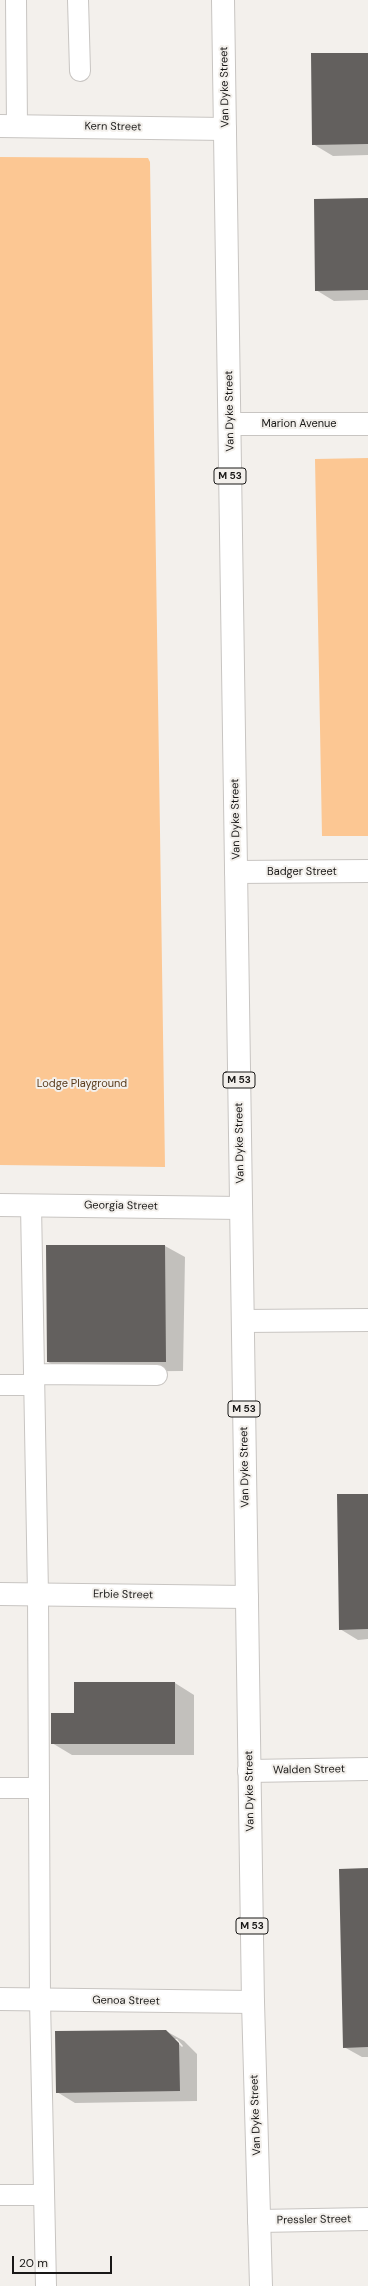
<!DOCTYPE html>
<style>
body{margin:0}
#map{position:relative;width:368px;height:2286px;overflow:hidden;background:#f3f0ec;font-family:"DM Sans",sans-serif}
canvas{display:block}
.scale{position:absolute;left:12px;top:2256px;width:100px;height:18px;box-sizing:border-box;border:2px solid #191817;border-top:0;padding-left:5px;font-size:12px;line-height:14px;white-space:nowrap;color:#191817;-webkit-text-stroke:3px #f3f0ec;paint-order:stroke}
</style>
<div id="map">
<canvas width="368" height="2286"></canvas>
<div class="scale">20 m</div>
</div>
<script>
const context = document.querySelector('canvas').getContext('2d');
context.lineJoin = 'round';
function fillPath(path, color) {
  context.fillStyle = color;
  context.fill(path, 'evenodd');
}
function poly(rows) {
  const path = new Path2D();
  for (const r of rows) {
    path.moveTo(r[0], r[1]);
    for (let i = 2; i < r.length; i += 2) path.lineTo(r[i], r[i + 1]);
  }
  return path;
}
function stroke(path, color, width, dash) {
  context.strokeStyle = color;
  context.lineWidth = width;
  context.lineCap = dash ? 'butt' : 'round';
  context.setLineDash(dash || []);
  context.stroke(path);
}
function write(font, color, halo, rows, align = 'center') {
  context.font = font + ' "DM Sans",sans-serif';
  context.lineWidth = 4;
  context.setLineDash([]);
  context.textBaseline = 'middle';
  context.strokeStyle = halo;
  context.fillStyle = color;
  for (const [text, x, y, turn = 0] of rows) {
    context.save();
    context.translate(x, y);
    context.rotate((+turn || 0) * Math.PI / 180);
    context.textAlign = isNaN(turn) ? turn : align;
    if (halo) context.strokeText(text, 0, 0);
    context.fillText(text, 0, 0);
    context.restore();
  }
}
const green = poly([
 [0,157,148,158,150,162,165,1167,0,1165],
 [368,458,368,836,322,836,315,459]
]);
const shadow = poly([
 [368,54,368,155,333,156,313,144],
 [368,199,368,300,334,301,316,290],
 [165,1246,185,1257,183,1371,66,1372,48,1362],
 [368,1495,368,1639,358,1640,340,1629],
 [175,1683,194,1695,194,1755,72,1755,52,1743,75,1714],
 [368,1869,368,2057,362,2057,344,2047],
 [166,2031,184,2041,197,2054,197,2101,75,2103,57,2092],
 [174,2039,177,2039,183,2046,182,2047]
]);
const building = poly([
 [311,53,368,53,368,144,312,145],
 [368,198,368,290,315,291,314,199],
 [46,1245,165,1245,166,1362,47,1362],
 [337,1494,368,1494,368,1629,339,1630],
 [74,1682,175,1682,175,1744,51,1744,51,1713,74,1713],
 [368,1868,368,2047,343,2048,339,1869],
 [166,2030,179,2043,180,2091,56,2093,55,2031]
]);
const service = poly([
 [16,0,17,127],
 [78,0,80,71],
 [31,1205,38,1595,40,2000,46,2286],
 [34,1374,157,1375],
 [0,1385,34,1385],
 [0,1788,39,1788],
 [0,2195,44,2195]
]);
const minor = poly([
 [0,126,225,129],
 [230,424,368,424],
 [236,872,368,871],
 [0,1205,241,1208],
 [243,1321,368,1320],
 [0,1594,247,1597],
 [249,1771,368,1769],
 [0,1999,253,2002],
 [259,2221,368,2219]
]);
const primary = poly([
 [223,0,253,2002,261,2286]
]);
const shields = [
 [230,476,32],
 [239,1080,32],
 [244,1409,32],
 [252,1926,32]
];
const shieldNames = [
 ["M 53",230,476],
 ["M 53",239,1080],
 ["M 53",244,1409],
 ["M 53",252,1926]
];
const streetNames = [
 ["Van Dyke Street",225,87,-91],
 ["Kern Street",113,127,1],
 ["Van Dyke Street",230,411,-91],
 ["Marion Avenue",299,424],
 ["Van Dyke Street",236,819,-91],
 ["Badger Street",302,872],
 ["Van Dyke Street",240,1143,-91],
 ["Georgia Street",121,1206,1],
 ["Van Dyke Street",245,1467,-91],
 ["Erbie Street",123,1595,1],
 ["Walden Street",309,1770,-1],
 ["Van Dyke Street",250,1791,-91],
 ["Genoa Street",126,2001,1],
 ["Van Dyke Street",256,2115,-92],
 ["Pressler Street",314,2220,-1]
];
const parkNames = [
 ["Lodge Playground",82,1084]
];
fillPath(green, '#fcc793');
fillPath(shadow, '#0003');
fillPath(building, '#63605e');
stroke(service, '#c8c5c2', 22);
stroke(minor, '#c8c5c2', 24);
stroke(primary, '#c8c5c2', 24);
stroke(service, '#fff', 20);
stroke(minor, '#fff', 22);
stroke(primary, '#fff', 22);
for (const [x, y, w] of shields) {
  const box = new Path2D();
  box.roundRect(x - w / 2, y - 8, w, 16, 3);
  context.fillStyle = '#f3f0ec';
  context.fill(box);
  stroke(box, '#191817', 1);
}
write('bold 10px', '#191817', null, shieldNames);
write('11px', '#191817', '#f3f0ec', streetNames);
write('11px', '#593b1b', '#f3f0ec', parkNames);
</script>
